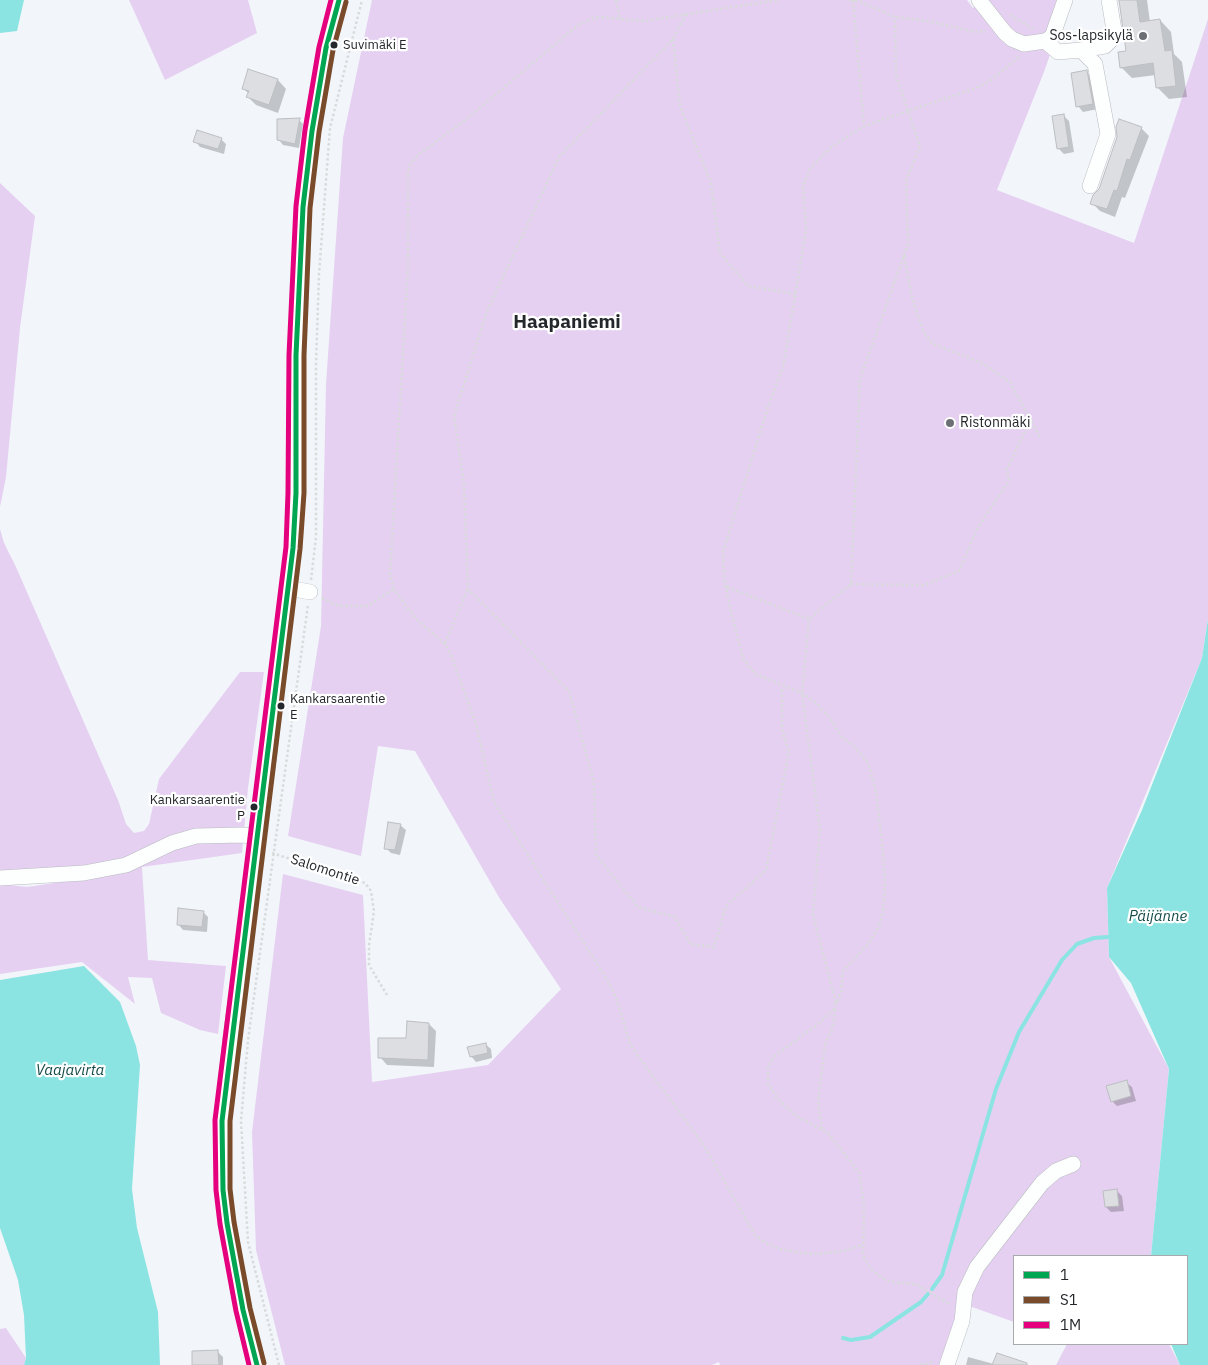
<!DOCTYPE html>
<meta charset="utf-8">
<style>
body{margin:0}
#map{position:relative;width:1208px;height:1365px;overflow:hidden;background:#f2f6fa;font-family:"IBM Plex Sans",sans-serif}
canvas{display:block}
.legend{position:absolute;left:1013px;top:1255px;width:175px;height:90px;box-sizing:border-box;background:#fff;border:1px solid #a7a9aa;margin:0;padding:6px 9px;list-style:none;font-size:15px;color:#24272b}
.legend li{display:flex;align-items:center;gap:10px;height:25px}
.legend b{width:25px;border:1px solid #a7a9aa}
</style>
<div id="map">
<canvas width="1208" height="1365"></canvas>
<ul class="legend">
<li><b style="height:6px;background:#00a651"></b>1</li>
<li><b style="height:6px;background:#7a4b2a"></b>S1</li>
<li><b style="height:6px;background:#e5007d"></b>1M</li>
</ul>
</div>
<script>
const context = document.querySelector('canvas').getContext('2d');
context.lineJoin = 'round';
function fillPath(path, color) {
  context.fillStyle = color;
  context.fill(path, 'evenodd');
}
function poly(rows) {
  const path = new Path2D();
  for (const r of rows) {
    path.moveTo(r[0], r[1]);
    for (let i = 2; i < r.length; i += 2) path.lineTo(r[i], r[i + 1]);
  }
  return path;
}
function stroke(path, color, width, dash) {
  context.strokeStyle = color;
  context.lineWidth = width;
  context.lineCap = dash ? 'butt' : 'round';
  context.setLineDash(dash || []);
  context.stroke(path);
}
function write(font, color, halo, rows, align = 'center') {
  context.font = font + ' "IBM Plex Sans",sans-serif';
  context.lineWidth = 4.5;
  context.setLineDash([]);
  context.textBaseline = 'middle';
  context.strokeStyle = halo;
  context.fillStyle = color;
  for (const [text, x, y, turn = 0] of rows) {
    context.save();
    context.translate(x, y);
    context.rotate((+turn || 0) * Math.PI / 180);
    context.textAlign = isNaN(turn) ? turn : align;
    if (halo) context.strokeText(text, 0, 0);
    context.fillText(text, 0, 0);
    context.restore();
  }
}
const green = poly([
 [129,0,248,0,257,33,165,80],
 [372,0,967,0,973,8,978,0,1069,0,1044,72,997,190,1134,243,1208,19,1208,619,1202,658,1107,888,1109,957,1169,1069,1151,1256,1014,1256,1014,1322,961,1303,940,1365,720,1365,719,1362,712,1365,285,1365,256,1250,252,1132,283,874,363,895,372,1082,488,1065,561,989,500,899,415,751,378,746,361,856,288,836,321,626,326,384,343,138],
 [0,183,35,216,20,328,6,477,0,507],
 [0,529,4,543,16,567,118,800,126,824,134,833,144,831,149,824,159,779,240,672,264,672,248,788,242,853,142,867,148,960,226,966,218,1034,200,1030,161,1013,152,978,128,977,135,1004,82,962,0,974,0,884,27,887,95,877,142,866,127,857,81,867,0,872],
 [6,1328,26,1358,24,1365,0,1365,0,1329],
 [1067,1344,1169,1344,1180,1365,1056,1365]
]);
const water = poly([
 [0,0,24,0,17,31,0,33],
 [1208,619,1208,1365,1180,1365,1171,1344,1187,1344,1187,1256,1151,1256,1169,1069,1131,983,1109,957,1107,888,1142,810,1202,658],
 [84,966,120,1002,136,1046,140,1065,132,1189,137,1228,158,1312,160,1365,24,1365,26,1358,24,1315,18,1280,0,1228,0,980]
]);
const shadow = poly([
 [1120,0,1147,0,1150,22,1160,20,1171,32,1174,54,1182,62,1187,97,1169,99,1158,88,1156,75,1132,78,1121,67,1127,52],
 [249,71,278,80,286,89,278,113,256,105,248,97,249,94,243,88],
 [1086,72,1092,77,1098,109,1083,112,1078,106],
 [1064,116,1069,121,1074,152,1064,154,1058,148],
 [299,120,303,124,299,148,283,145,279,140],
 [1141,128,1149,136,1125,198,1122,197,1115,217,1100,211,1092,203],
 [221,139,226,144,224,154,200,147,195,141],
 [400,825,406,830,400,855,391,853,386,848],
 [203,912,208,917,207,932,183,930,178,924],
 [429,1024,436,1031,434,1067,387,1065,380,1057],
 [485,1044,491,1049,492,1058,476,1062,471,1056],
 [1126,1082,1132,1087,1136,1101,1117,1106,1112,1101],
 [1117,1191,1122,1196,1124,1211,1111,1212,1106,1207],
 [218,1352,223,1357,223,1365,193,1365],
 [997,1354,1028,1365,966,1365,968,1357,994,1364]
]);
const stream = poly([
 [932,1289,942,1275,996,1089,1019,1032,1062,960,1077,944,1094,938,1108,937],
 [843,1338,851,1340,870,1337,921,1302,928,1294]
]);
const building = poly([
 [1119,0,1137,0,1140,22,1160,19,1165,51,1172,50,1176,86,1156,88,1153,63,1120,68,1118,52,1126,51,1119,0],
 [248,69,278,79,269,105,246,97,249,91,242,89,248,69],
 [1087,70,1093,104,1076,107,1071,73,1087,70],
 [1064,114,1069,147,1057,149,1052,116,1064,114],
 [300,118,295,144,277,140,277,119,300,118],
 [1119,119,1142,127,1130,160,1127,159,1117,191,1114,190,1107,209,1090,204,1093,195,1099,189,1117,137,1116,127,1119,119],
 [197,130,222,138,218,149,193,142,197,130],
 [388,822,401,824,395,850,384,849,388,822],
 [178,908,204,911,202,927,177,925,178,908],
 [407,1021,429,1023,428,1060,378,1058,378,1038,406,1038,407,1021],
 [486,1043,488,1053,470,1057,467,1047,486,1043],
 [1127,1080,1131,1096,1111,1102,1106,1086,1127,1080],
 [1117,1189,1119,1206,1105,1207,1103,1191,1117,1189],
 [218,1350,219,1365,192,1365,192,1351,218,1350],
 [997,1353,1027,1363,1027,1365,992,1365,997,1353]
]);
const path = poly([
 [616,0,620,20],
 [777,0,644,21,596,17,578,25,463,122,419,154,410,164,408,172,408,268,390,574,394,589,416,619,444,643,450,652,476,724,494,802,608,981,617,1000,630,1044,635,1052,703,1144,755,1235,764,1242,780,1249,801,1253,817,1254,843,1251,863,1245],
 [850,0,861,2,895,17,927,21,976,32,986,31],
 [853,0,864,126],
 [686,14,673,39,559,157,487,311,454,416,464,484,468,589,569,691,594,783,596,855,638,907,675,917,690,944,714,947,726,906,766,870,789,752,782,730,782,687],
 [1010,15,1033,29],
 [673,39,680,106,711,183,720,253,748,286,796,294],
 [904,256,912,298,923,331,933,344,982,363,1010,382,1041,439],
 [311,580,316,537,316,364,319,274,330,128,362,0],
 [851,584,924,585,959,571,978,527,1009,481,1007,469,1031,419],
 [727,587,809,619],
 [322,598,339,606,367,606,394,589],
 [445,643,468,589],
 [272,853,365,883,371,891,374,911,369,945,369,965,387,995],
 [836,1003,813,915,820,830,802,693,809,619,851,584,860,379,908,244,906,181,920,146,896,75,895,17],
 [822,1129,818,1102,825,1045,832,1029,836,1008],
 [949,1304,916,1284,891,1282,881,1277,871,1269,863,1255,864,1205,859,1172,827,1132,796,1116,778,1099,768,1084,768,1068,773,1057,818,1024,833,1010,841,993,843,971,869,943,879,926,883,911,885,885,883,853,876,791,868,763,856,748,841,736,830,718,816,703,802,693,755,674,743,658,731,612,724,577,723,552,767,410,783,367,806,230,803,186,810,169,831,147,864,126,976,88,990,81,1020,56],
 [279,1365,248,1242,241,1121,248,1040,308,605],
 [920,1365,933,1362]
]);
const minor = poly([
 [979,0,1005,33,1012,39,1024,44,1045,41,1052,37,1065,0],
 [1045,41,1058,52,1081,50,1095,64,1108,134,1090,186],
 [1081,50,1105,46,1112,39,1114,30,1109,0],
 [288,588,310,592],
 [0,878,84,873,126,865,172,843,196,836,243,835,258,837],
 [257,1365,243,1310,227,1223,223,1190,222,1121,231,1035,268,763,293,548,296,493,296,355,303,207,312,131,326,48,339,0],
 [947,1365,962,1321,965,1292,977,1267,1042,1183,1056,1171,1073,1164]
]);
const bus1 = poly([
 [257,1365,243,1310,227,1223,223,1190,222,1121,293,548,296,493,296,355,303,207,312,131,326,48,339,0]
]);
const bus2 = poly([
 [264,1363,250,1308,234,1222,230,1189,230,1121,300,549,304,493,304,355,310,208,319,132,333,50,346,2]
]);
const bus3 = poly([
 [249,1365,236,1311,220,1224,216,1190,215,1120,286,547,288,493,289,355,296,206,305,130,319,47,331,0]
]);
const markers = [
 [1143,36,5,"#6c6f73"],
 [334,45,4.5,"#24272b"],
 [950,423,5,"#6c6f73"],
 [281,706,4.5,"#24272b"],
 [254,807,4.5,"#24272b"]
];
const busNames = [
 ["Suvimäki E",343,45],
 ["Kankarsaarentie",290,699],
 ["E",290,715],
 ["Kankarsaarentie",245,800,"right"],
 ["P",245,816,"right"]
];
const poiNames = [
 ["Sos-lapsikylä",1133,36],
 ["Ristonmäki",960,423,"left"]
];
const streetNames = [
 ["Salomontie",325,870,18]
];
const waterNames = [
 ["Päijänne",1158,917],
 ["Vaajavirta",70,1071]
];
const districtNames = [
 ["Haapaniemi",567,323]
];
fillPath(green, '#e5d0f1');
fillPath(water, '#8be4e2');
fillPath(shadow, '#0003');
stroke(stream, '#8be4e2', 4);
fillPath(building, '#dcdee2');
stroke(building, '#bcbec2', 1);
stroke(minor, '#b8bcc0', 16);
stroke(path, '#d8dadb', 2.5, [2.5, 2.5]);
stroke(minor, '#fdfefe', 15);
stroke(bus1, '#00a651', 5);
stroke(bus2, '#7a4b2a', 5);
stroke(bus3, '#e5007d', 5);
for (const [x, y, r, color] of markers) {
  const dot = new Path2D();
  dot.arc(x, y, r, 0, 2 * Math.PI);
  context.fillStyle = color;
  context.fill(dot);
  stroke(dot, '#fff', 2);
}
write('13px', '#24272b', '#fff', busNames, 'left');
write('14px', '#24272b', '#fff', poiNames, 'right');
write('14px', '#24272b', '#fff', streetNames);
write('italic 15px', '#144b49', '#fff', waterNames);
write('bold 19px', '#24272b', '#fff', districtNames);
</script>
